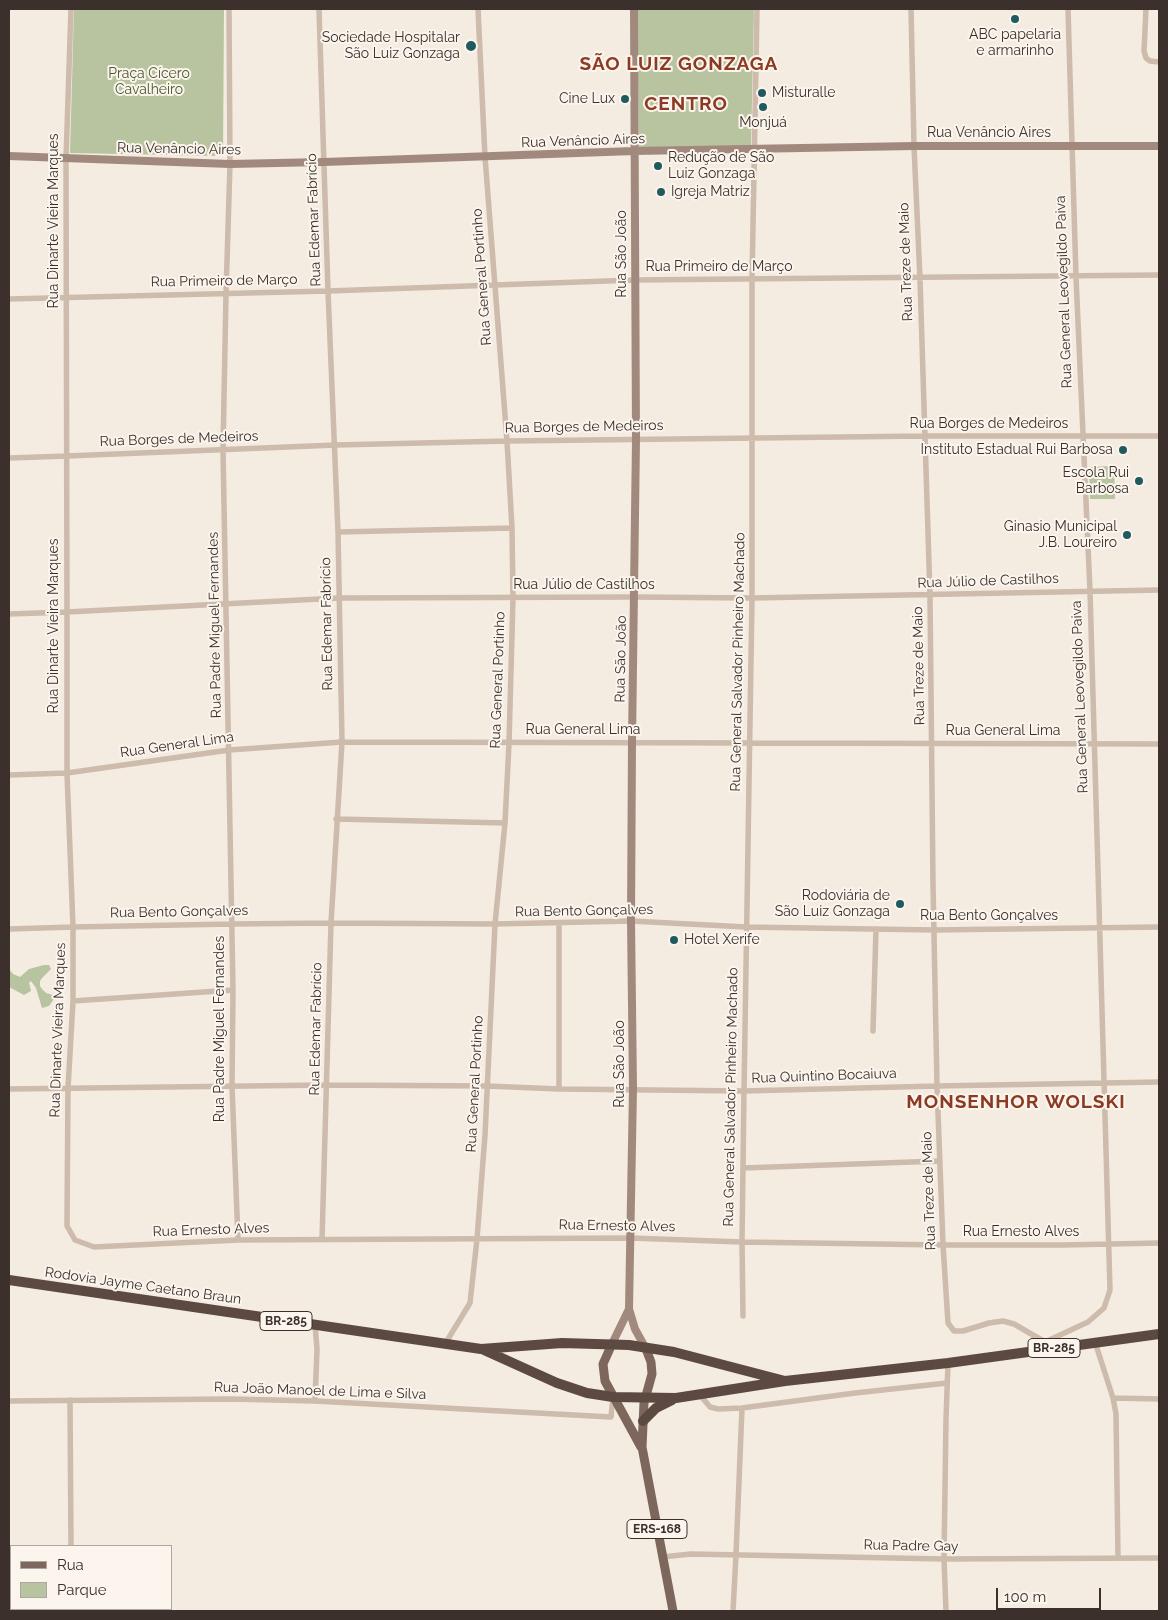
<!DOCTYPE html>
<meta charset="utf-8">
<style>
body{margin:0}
#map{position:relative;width:1168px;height:1620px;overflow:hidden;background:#f4ebe1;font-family:Raleway,sans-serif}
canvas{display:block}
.frame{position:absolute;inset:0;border:10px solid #3b302b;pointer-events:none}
.legend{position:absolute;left:10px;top:1545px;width:162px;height:65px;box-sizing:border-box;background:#fbf5ee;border:1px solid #aea6a0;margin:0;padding:6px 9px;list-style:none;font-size:15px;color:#3b302b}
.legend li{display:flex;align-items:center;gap:10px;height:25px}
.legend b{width:25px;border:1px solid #aea6a0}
.scale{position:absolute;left:996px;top:1588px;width:105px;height:22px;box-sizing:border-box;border:2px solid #3b302b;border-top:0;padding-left:6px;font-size:15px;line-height:18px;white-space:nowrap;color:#3b302b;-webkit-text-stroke:4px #fbf5ee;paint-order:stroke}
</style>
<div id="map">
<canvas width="1168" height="1620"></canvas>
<div class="frame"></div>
<ul class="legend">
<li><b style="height:6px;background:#7d675c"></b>Rua</li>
<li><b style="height:14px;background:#b8c4a0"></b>Parque</li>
</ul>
<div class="scale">100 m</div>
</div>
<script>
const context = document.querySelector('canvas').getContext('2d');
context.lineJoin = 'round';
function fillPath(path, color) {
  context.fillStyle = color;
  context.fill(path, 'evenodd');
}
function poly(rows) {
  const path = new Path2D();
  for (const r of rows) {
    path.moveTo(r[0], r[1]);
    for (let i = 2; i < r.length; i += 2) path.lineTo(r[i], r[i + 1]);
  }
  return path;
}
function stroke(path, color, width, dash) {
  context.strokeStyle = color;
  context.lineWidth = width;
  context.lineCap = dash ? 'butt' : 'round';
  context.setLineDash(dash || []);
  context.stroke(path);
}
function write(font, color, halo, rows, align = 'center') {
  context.font = font + ' Raleway,sans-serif';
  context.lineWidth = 4;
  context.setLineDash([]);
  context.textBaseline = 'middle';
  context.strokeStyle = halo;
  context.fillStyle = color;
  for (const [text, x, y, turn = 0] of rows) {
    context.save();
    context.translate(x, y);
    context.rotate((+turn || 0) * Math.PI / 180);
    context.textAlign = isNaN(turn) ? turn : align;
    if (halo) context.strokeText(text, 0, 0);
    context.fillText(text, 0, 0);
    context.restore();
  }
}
const green = poly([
 [74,9,224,9,223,156,70,153],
 [637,9,754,9,751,147,639,148],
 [1114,466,1115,499,1090,499,1089,467],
 [44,965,49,965,51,969,42,978,40,981,40,986,42,989,46,993,53,995,54,999,49,1006,42,1008,36,988,31,981,29,983,31,991,24,995,9,987,9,969,13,974,20,977,29,969]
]);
const street = poly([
 [71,9,66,159,67,612,67,773,73,927,73,1001,68,1088,67,1226,75,1240,94,1247,238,1240,630,1238,742,1242,943,1245,1063,1245,1159,1243],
 [229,9,230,164,226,294,223,450,233,990,232,1086,238,1240],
 [319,9,328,291,338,532,342,742,331,923,322,1240],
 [911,9,914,146,920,279,930,596,933,884,937,1086,943,1245,948,1323,954,1331,963,1331,989,1323,1003,1321,1014,1324,1045,1342],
 [1146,9,1144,51,1146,58,1150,61,1159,62],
 [9,299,328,291,635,280,1159,275],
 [9,458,67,456,336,445,507,441,924,436,1159,436],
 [338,532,512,528],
 [9,614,67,612,339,598,634,597,752,598,1159,590],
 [9,775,67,773,229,750,342,742,1159,744],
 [336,819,505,823],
 [559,923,559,1089],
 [9,929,73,927,232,924,331,923,495,924,631,921,746,927,934,930,1159,927],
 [73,1001,233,990],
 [873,1031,876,929],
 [9,1089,327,1085,487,1086,559,1089,744,1091,937,1086,1159,1082],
 [743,1168,940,1161],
 [743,1316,742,1242,744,1091,752,598,752,280,757,9],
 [1095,1342,1113,1398,1116,1414,1118,1558],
 [445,1344,470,1303,477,1239,485,1135,495,924,505,823,509,743,513,598,512,528,507,441,485,157,478,9],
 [1045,1345,1045,1342,1088,1322,1104,1308,1110,1290,1090,591,1076,277,1068,9],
 [700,1395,710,1407,718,1409,742,1408,855,1393,947,1383],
 [1113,1398,1159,1399],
 [70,1400,71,1546],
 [9,1401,230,1399,315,1401,611,1417,613,1397],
 [315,1401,317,1349,315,1325],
 [662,1557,691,1554,944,1559,1159,1558],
 [67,1611,68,1609],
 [733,1611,736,1555,742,1408],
 [946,1611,944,1559,946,1419,948,1363]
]);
const secondary = poly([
 [634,9,636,439,632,742,631,921,633,1089,629,1309,635,1329,646,1349],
 [9,156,230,164,324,162,634,151,914,146,1159,146],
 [612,1344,629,1309]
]);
const primary = poly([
 [612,1344,603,1364,605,1381,641,1447],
 [646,1349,651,1362,652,1374,644,1403,642,1447,673,1611]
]);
const highway = poly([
 [9,1280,481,1349,562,1343,629,1345,674,1352,785,1381],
 [484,1350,557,1383,587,1393,613,1397,676,1398,785,1381,948,1363,1159,1334],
 [643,1421,656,1408,672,1400]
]);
const markers = [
 [1015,19,5,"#1f5a5e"],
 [471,46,6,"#1f5a5e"],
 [762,93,5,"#1f5a5e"],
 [625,99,5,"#1f5a5e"],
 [763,107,5,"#1f5a5e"],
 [658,166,5,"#1f5a5e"],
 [661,192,5,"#1f5a5e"],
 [1123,450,5,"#1f5a5e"],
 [1139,481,5,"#1f5a5e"],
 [1127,535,5,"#1f5a5e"],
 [900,904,5,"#1f5a5e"],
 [674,940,5,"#1f5a5e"]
];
const shields = [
 [286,1321,52],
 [1054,1348,52],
 [657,1529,60]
];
const shieldNames = [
 ["BR-285",286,1321],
 ["BR-285",1054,1348],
 ["ERS-168",657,1529]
];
const poiNames = [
 ["ABC papelaria",1015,35,"center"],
 ["e armarinho",1015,51,"center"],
 ["Sociedade Hospitalar",460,38],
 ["São Luiz Gonzaga",460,54],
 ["Misturalle",772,93,"left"],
 ["Cine Lux",615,99],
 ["Monjuá",763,123,"center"],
 ["Redução de São",668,158,"left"],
 ["Luiz Gonzaga",668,174,"left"],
 ["Igreja Matriz",671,192,"left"],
 ["Instituto Estadual Rui Barbosa",1113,450],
 ["Escola Rui",1129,473],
 ["Barbosa",1129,489],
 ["Ginasio Municipal",1117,527],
 ["J.B. Loureiro",1117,543],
 ["Rodoviária de",890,896],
 ["São Luiz Gonzaga",890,912],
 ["Hotel Xerife",684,940,"left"]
];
const parkNames = [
 ["Praça Cícero",149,74],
 ["Cavalheiro",149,90]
];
const streetNames = [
 ["Rua Venâncio Aires",989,133],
 ["Rua Venâncio Aires",583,141,-2],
 ["Rua Venâncio Aires",179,149,1],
 ["Rua Edemar Fabrício",314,220,-92],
 ["Rua Dinarte Vieira Marques",54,221,-90],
 ["Rua São João",622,254,-90],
 ["Rua Treze de Maio",906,262,-92],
 ["Rua Primeiro de Março",719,267],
 ["Rua General Portinho",482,277,-94],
 ["Rua Primeiro de Março",224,281,-1],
 ["Rua General Leovegildo Paiva",1064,292,-92],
 ["Rua Borges de Medeiros",989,424],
 ["Rua Borges de Medeiros",584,427,-1],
 ["Rua Borges de Medeiros",179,439,-2],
 ["Rua Júlio de Castilhos",988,581,-2],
 ["Rua Júlio de Castilhos",584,585],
 ["Rua Edemar Fabrício",327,624,-91],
 ["Rua Padre Miguel Fernandes",215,625,-91],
 ["Rua Dinarte Vieira Marques",54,626,-90],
 ["Rua São João",621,659,-89],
 ["Rua General Salvador Pinheiro Machado",738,662,-89],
 ["Rua Treze de Maio",919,666,-91],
 ["Rua General Portinho",498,680,-88],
 ["Rua General Leovegildo Paiva",1080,697,-92],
 ["Rua General Lima",583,730],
 ["Rua General Lima",1003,731],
 ["Rua General Lima",177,745,-8],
 ["Rua Bento Gonçalves",584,911,-1],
 ["Rua Bento Gonçalves",179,912,-1],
 ["Rua Bento Gonçalves",989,916],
 ["Rua Padre Miguel Fernandes",220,1029,-90],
 ["Rua Edemar Fabrício",316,1029,-89],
 ["Rua Dinarte Vieira Marques",58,1030,-88],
 ["Rua São João",620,1064,-90],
 ["Rua Quintino Bocaiuva",824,1076,-2],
 ["Rua General Portinho",475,1084,-87],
 ["Rua General Salvador Pinheiro Machado",731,1097,-89],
 ["Rua Treze de Maio",929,1191,-92],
 ["Rua Ernesto Alves",617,1226,1],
 ["Rua Ernesto Alves",211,1230,-2],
 ["Rua Ernesto Alves",1021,1232],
 ["Rodovia Jayme Caetano Braun",143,1286,8],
 ["Rua João Manoel de Lima e Silva",320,1391,2],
 ["Rua Padre Gay",911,1546,1]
];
const districtNames = [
 ["SÃO LUIZ GONZAGA",679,64],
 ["CENTRO",686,104],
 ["MONSENHOR WOLSKI",1016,1102]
];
fillPath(green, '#b8c4a0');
stroke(street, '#cdbbac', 5.5);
stroke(secondary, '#a18a7d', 8);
stroke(primary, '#7d675c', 9);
stroke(highway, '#5c4a42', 10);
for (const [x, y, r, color] of markers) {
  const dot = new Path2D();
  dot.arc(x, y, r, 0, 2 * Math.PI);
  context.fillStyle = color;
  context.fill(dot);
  stroke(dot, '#fbf5ee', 2);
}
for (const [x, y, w] of shields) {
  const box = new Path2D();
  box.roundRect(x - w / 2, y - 9.5, w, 19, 4);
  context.fillStyle = '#fbf5ee';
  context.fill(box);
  stroke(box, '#3b302b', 1);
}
write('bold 12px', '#3b302b', null, shieldNames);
write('14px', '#3b302b', '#fbf5ee', poiNames, 'right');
write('14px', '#4a5a2e', '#fbf5ee', parkNames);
write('14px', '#3b302b', '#fbf5ee', streetNames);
context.letterSpacing = '1px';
write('bold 19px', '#8c3b22', '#fbf5ee', districtNames);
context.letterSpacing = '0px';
</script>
